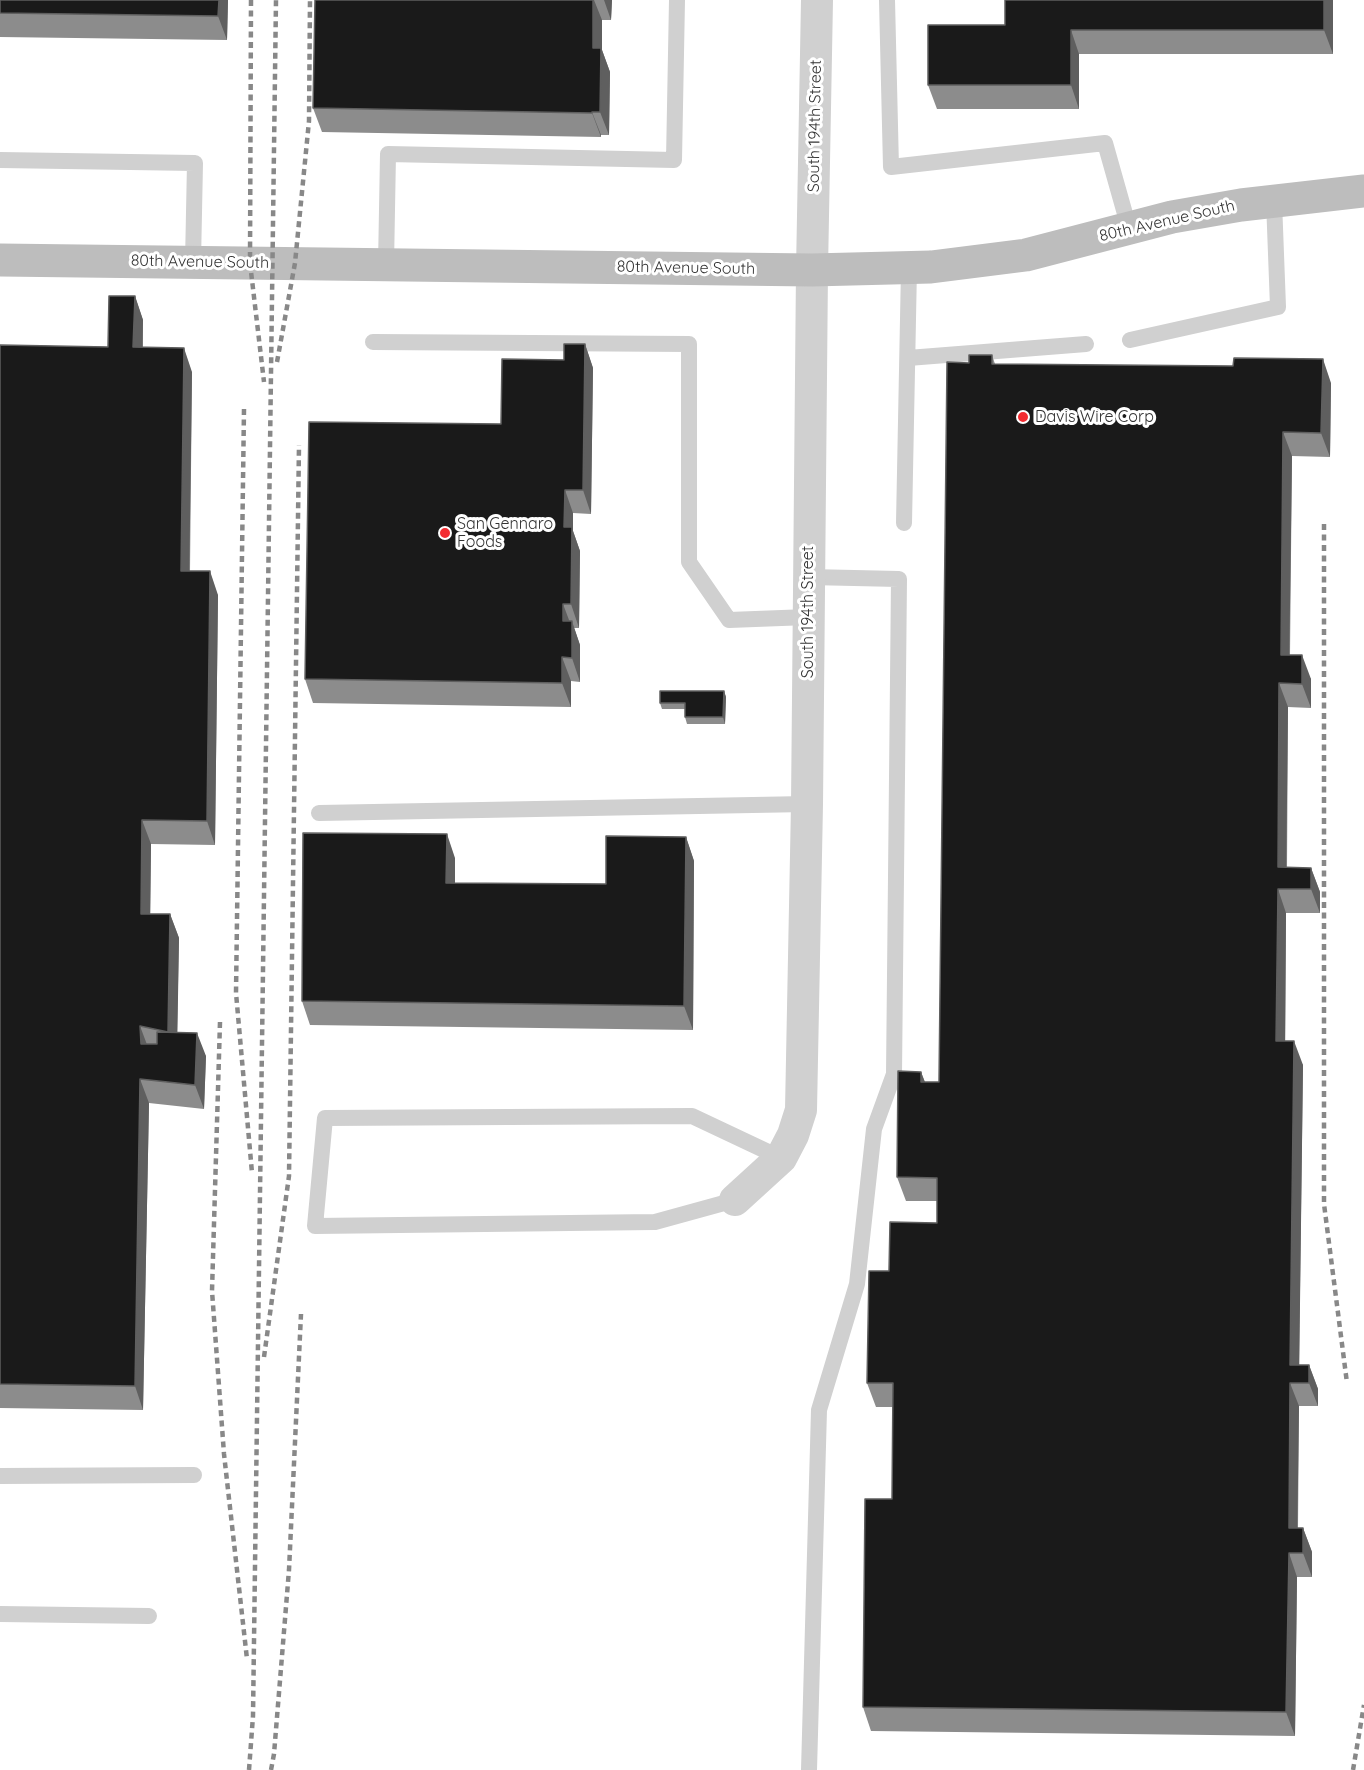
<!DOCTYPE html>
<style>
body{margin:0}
canvas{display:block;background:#fff}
</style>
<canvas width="1364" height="1770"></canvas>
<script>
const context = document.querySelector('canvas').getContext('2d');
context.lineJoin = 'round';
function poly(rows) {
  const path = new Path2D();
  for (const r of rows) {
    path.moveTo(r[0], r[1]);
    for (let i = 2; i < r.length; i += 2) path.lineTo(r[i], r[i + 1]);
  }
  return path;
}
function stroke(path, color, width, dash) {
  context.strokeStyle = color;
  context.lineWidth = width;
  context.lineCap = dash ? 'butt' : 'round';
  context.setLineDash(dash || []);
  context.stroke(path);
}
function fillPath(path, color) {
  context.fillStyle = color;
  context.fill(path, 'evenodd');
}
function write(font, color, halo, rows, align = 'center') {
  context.font = font + ' Quicksand,sans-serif';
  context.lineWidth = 6;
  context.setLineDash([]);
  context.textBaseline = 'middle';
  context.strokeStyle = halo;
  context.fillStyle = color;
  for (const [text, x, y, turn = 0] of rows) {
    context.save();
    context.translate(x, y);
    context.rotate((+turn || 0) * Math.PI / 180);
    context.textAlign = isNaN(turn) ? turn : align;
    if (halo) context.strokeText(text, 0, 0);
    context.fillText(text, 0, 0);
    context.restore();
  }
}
const lane = poly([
 [887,0,891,167,1105,143,1129,228],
 [0,160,195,163,193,262],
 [386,265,388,154,674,160,677,0],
 [1130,340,1278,307,1274,201],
 [373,342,689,344,689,562,729,620,808,617],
 [908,358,1086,344],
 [904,523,909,268],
 [809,577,899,579,894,1074,874,1129,857,1284,819,1410,809,1770],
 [319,813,807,804],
 [735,1200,655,1222,315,1226,325,1118,692,1116,781,1158],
 [0,1476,194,1475],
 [0,1614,149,1616]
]);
const street = poly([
 [735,1200,781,1158,793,1135,801,1110,807,804,812,270,817,0]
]);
const secondary = poly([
 [0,260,812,270,931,267,1026,255,1172,217,1241,205,1364,191]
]);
const rail = poly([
 [251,0,250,263,264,382],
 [277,362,295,263,309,121,310,0],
 [244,409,236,993,252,1173],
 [1324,524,1324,1204,1347,1383],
 [220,1022,212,1291,224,1454,247,1659],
 [264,1357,289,1176,299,445],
 [249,1770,253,1716,276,0],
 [271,1770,274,1754,289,1570,301,1314],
 [1353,1770,1364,1705]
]);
const wall = poly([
 [0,0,228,0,227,40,0,37],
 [315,0,612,0,611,20,602,20,602,50,610,72,609,135,601,135,601,137,322,132,313,108],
 [1333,0,1333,54,1079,54,1079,109,937,109,928,85,1005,25],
 [135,296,143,320,143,347,192,372,190,571,218,595,215,845,151,844,150,914,170,914,179,938,177,1032,206,1056,204,1109,149,1103,143,1410,0,1408,0,345,108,347],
 [585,344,593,368,591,514,573,513,573,531,580,551,579,628,574,628,580,645,580,682,571,681,571,707,313,703,305,679,564,360],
 [992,355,995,364,1331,383,1330,457,1292,456,1290,655,1311,679,1311,708,1288,707,1287,868,1311,868,1320,892,1320,913,1286,913,1285,1041,1303,1065,1299,1365,1309,1365,1318,1389,1318,1406,1299,1406,1298,1528,1303,1528,1312,1552,1312,1577,1297,1577,1295,1736,871,1731,863,1707,892,1499,893,1407,876,1407,867,1383,889,1271,937,1223,937,1201,906,1201,897,1177,921,1072,925,1082,939,1082],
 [724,691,726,697,725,724,687,724,685,717,685,709,662,709,660,703],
 [686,837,694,861,693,1030,310,1025,302,1001,455,858,455,883,606,884]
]);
const shadedWall = poly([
 [219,0,228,0,227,40,218,16],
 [593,0,594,0,602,20,602,50,610,72,609,135,600,112,593,48],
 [604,0,612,0,611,20],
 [1324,0,1333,0,1333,54,1324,30],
 [1071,30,1079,54,1079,109,1071,85],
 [592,112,601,135,601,137,592,113],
 [135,296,143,320,142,371,133,347],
 [585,344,593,368,591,514,583,490],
 [184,348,192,372,189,595,181,571],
 [1323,359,1331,383,1330,457,1321,433],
 [1283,432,1292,456,1289,679,1281,655],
 [565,490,573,513,573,531,580,551,579,628,571,604,564,527],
 [210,571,218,595,215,845,207,821],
 [563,604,572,628,563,621],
 [572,621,580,645,580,682,572,658],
 [1302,655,1311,679,1311,708,1302,684],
 [562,657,571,681,571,707,562,683],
 [1279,683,1288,707,1286,889,1278,867],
 [724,691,726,697,725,724,723,717],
 [142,820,151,844,150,938,141,914],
 [447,834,455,858,455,906,446,883],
 [686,837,694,861,693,1030,684,1006],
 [1311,868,1320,892,1320,913,1311,889],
 [1278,889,1286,913,1285,1065,1276,1041],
 [170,914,179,938,177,1056,168,1032],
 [140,1026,149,1050,141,1044],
 [197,1033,206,1056,204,1109,195,1085],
 [1294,1041,1303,1065,1299,1383,1290,1365],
 [921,1072,930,1096,921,1082],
 [140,1079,149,1103,143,1410,135,1386],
 [1309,1365,1318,1389,1318,1406,1309,1383],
 [1290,1383,1299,1406,1297,1552,1289,1528],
 [1303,1528,1312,1552,1312,1577,1303,1553],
 [1289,1553,1297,1577,1295,1736,1286,1712]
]);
const building = poly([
 [0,0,219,0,218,16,0,13,0,0],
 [315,0,593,0,593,48,601,48,600,112,592,112,592,113,313,108,315,0],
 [1005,0,1324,0,1324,30,1071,30,1071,85,928,85,928,25,1005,25,1005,0],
 [109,296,135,296,133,347,184,348,181,571,210,571,207,821,142,820,141,914,170,914,168,1032,140,1026,141,1044,157,1044,157,1032,197,1033,195,1085,140,1079,135,1386,0,1384,0,345,108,347,109,296],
 [564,344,585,344,583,490,565,490,564,527,572,527,571,604,563,604,563,621,572,621,572,658,562,657,562,683,305,679,309,422,501,424,502,359,564,360,564,344],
 [969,355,992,355,992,364,1233,366,1234,358,1323,359,1321,433,1283,432,1281,655,1302,655,1302,684,1279,683,1278,867,1311,868,1311,889,1278,889,1276,1041,1294,1041,1290,1365,1309,1365,1309,1383,1290,1383,1289,1528,1303,1528,1303,1553,1289,1553,1286,1712,863,1707,865,1499,892,1499,893,1383,867,1383,869,1271,889,1271,890,1222,937,1223,937,1178,897,1177,898,1071,921,1072,921,1082,939,1082,947,362,969,363,969,355],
 [660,691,724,691,723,717,685,717,685,703,660,703,660,691],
 [303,833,447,834,446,883,606,884,606,836,686,837,684,1006,302,1001,303,833]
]);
const markers = [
 [1023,417,6,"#f32c31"],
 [445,533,6,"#f32c31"]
];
const streetNames = [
 ["South 194th Street",815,126,-89],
 ["80th Avenue South",1167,221,-13],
 ["80th Avenue South",200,262,1],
 ["80th Avenue South",686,268,1],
 ["South 194th Street",808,612,-90]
];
const poiNames = [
 ["Davis Wire Corp",1035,417],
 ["San Gennaro",457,524],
 ["Foods",457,542]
];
stroke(lane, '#d0d0d0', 16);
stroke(street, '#d0d0d0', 32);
stroke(secondary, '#bdbdbd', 33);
stroke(rail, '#888', 4.5, [6, 4.5]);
fillPath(wall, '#8c8c8c');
fillPath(shadedWall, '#5f5f5f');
fillPath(building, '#1a1a1a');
stroke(building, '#5f5f5f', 1.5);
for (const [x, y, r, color] of markers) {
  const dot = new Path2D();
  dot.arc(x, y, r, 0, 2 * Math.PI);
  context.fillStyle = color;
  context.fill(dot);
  stroke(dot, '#fff', 2);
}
write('16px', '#333', '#fff', streetNames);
write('16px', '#333', '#fff', poiNames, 'left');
</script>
